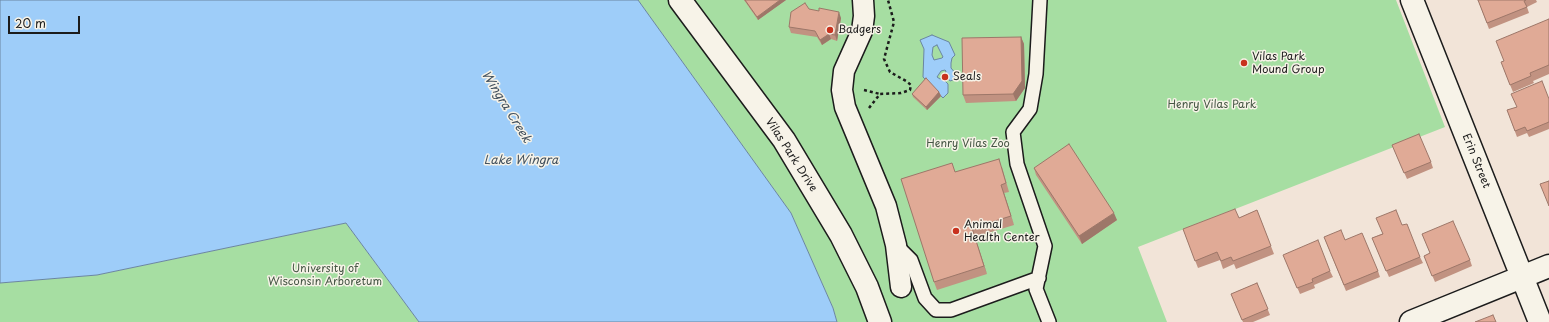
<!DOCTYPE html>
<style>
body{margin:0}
#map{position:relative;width:1549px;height:322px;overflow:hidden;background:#f2e4d8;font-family:"Playpen Sans",sans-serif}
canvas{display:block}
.scale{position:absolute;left:8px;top:16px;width:72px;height:18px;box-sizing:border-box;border:2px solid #1c1c1c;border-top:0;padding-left:5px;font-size:12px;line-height:14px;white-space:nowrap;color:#1c1c1c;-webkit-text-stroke:3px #f7f3e8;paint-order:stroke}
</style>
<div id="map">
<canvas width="1549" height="322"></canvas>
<div class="scale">20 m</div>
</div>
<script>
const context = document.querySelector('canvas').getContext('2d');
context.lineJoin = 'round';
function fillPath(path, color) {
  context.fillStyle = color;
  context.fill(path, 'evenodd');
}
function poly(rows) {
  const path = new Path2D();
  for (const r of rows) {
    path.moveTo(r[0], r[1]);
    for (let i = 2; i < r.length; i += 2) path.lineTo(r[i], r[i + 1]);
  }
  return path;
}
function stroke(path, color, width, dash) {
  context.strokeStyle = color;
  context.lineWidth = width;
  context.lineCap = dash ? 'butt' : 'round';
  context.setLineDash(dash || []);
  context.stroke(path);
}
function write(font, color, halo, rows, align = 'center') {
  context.font = font + ' "Playpen Sans",sans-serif';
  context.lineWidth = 3;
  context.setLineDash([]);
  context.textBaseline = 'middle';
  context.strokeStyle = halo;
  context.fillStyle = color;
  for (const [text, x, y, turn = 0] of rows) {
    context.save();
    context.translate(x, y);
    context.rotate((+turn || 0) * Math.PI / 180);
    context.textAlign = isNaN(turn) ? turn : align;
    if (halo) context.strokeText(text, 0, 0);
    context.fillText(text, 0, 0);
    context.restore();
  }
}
const green = poly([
 [638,0,1396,0,1445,127,1138,247,1167,322,837,322,833,308,791,213],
 [346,223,419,322,0,322,0,283,97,275]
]);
const water = poly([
 [0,0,638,0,791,213,833,308,837,322,419,322,346,223,97,275,0,283,0,0],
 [932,35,949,42,955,55,952,58,951,63,951,68,956,74,953,80,950,81,945,75,946,71,945,70,941,71,937,77,940,79,942,78,948,84,948,93,943,98,923,77,924,49,920,40,932,35],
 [937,45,943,57,942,58,934,60,932,55,933,47,937,45]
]);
const path = poly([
 [864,90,880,94],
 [869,108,880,94,901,93,910,90,911,85,906,81,890,72,884,59,894,22,888,0]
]);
const service = poly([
 [1040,0,1036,74,1030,109,1013,132,1017,164,1045,246,1036,289,1049,322],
 [896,245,911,260,925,298,936,310,951,310,1039,278]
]);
const pedestrian = poly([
 [863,0,864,16,862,31,844,71,842,90,845,107,886,206,896,245,901,287]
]);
const minor = poly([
 [680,0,784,140,841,235,867,287,880,322],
 [1412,0,1540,322],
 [1411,322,1549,266]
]);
const wall = poly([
 [744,0,786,0,758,20],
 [1478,0,1536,0,1537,2,1527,7,1529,13,1489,29],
 [809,9,841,18,837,41,831,39,822,45,817,37,791,33,789,27],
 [1549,19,1549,74,1533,81,1534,83,1513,92,1504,70],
 [1021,37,1024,44,1025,88,1016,101,966,103,963,95],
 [939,92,941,96,927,110,913,97,912,94],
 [1549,99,1549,129,1529,137,1527,133,1517,137,1507,110],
 [1392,145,1431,162,1433,168,1407,179],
 [1002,167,1009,192,1004,193,1014,225,975,237,987,274,937,290,934,282,955,172],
 [1034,168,1117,220,1082,244,1036,175],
 [1257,210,1274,254,1236,269,1234,264,1223,269,1220,260,1198,268,1183,229,1239,218],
 [1402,225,1420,257,1423,263,1389,277,1372,238],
 [1422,234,1470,260,1472,266,1435,282,1424,256,1430,253],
 [1324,237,1345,240,1378,271,1380,277,1346,291],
 [1286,261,1330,271,1333,277,1314,285,1315,288,1300,294],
 [1257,283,1270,315,1253,322,1243,322,1231,294]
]);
const shadedWall = poly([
 [780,0,786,0,758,20,757,17],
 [839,12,841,18,837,41,835,35],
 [829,34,831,39,822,45,820,40],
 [1021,37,1024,44,1025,88,1016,101,1013,94],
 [939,92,941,96,927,110,926,107],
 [1001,185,1004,193,1014,225,1011,216],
 [1114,213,1117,220,1082,244,1079,236],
 [972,228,975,237,987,274,984,266]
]);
const building = poly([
 [745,0,780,0,757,17,745,0],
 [1478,0,1526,0,1524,1,1527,7,1487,23,1478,0],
 [805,3,809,9,819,11,819,8,839,12,835,35,829,34,820,40,815,31,789,27,791,12,805,3],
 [1549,19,1549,65,1530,73,1531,76,1510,85,1501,62,1504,61,1496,41,1549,19],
 [1021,37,1022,81,1013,94,963,95,962,38,1021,37],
 [926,78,939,92,926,107,912,94,926,78],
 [1542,81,1549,99,1549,122,1527,131,1525,127,1515,131,1507,110,1517,107,1511,94,1542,81],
 [1419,134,1431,162,1404,173,1392,145,1419,134],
 [1069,144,1114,213,1079,236,1034,168,1069,144],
 [999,159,1006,183,1001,185,1011,216,972,228,984,266,934,282,901,179,952,163,955,172,999,159],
 [1549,181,1549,206,1540,184,1549,181],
 [1235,209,1239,218,1257,210,1271,246,1233,261,1231,257,1221,261,1217,252,1195,261,1183,229,1235,209],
 [1396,210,1402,225,1407,224,1420,257,1386,271,1372,238,1383,234,1376,218,1396,210],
 [1453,221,1470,260,1432,276,1424,256,1430,253,1422,234,1453,221],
 [1341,230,1345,240,1362,233,1378,271,1344,285,1324,237,1341,230],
 [1318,240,1330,271,1312,279,1313,282,1297,288,1283,255,1318,240],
 [1257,283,1268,309,1242,320,1231,294,1257,283],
 [1493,315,1496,322,1475,322,1493,315]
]);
const markers = [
 [830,30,4,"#c8321e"],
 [1244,63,4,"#c8321e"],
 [945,77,4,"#c8321e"],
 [956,231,4,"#c8321e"]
];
const poiNames = [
 ["Badgers",838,30],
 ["Vilas Park",1252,57],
 ["Mound Group",1252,70],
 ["Seals",953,77],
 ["Animal",964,225],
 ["Health Center",964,238]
];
const parkNames = [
 ["Henry Vilas Park",1212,105],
 ["Henry Vilas Zoo",968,144],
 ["University of",325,269],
 ["Wisconsin Arboretum",325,282]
];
const streetNames = [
 ["Vilas Park Drive",791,155,57],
 ["Erin Street",1476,161,68]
];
const waterNames = [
 ["Wingra Creek",506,107,58],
 ["Lake Wingra",521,161]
];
fillPath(green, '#a6dea2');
fillPath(water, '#9ecdf9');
stroke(water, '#6a86a1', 1);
stroke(service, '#1c1c1c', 16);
stroke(pedestrian, '#1c1c1c', 23);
stroke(minor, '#1c1c1c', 25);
stroke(path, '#1c1c1c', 2.5, [3, 3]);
stroke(service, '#f7f3e8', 13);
stroke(pedestrian, '#f7f3e8', 20);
stroke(minor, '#f7f3e8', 22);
fillPath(wall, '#c19281');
fillPath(shadedWall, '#9d7769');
fillPath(building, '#e0aa96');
stroke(building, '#9d7769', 1);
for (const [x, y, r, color] of markers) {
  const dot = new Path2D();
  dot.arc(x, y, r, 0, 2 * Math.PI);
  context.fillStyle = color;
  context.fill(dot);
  stroke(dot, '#f7f3e8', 1.5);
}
write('11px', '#1c1c1c', '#f7f3e8', poiNames, 'left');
write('11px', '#455644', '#f7f3e8', parkNames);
write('11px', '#1c1c1c', '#f7f3e8', streetNames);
write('italic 12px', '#43515e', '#f7f3e8', waterNames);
</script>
